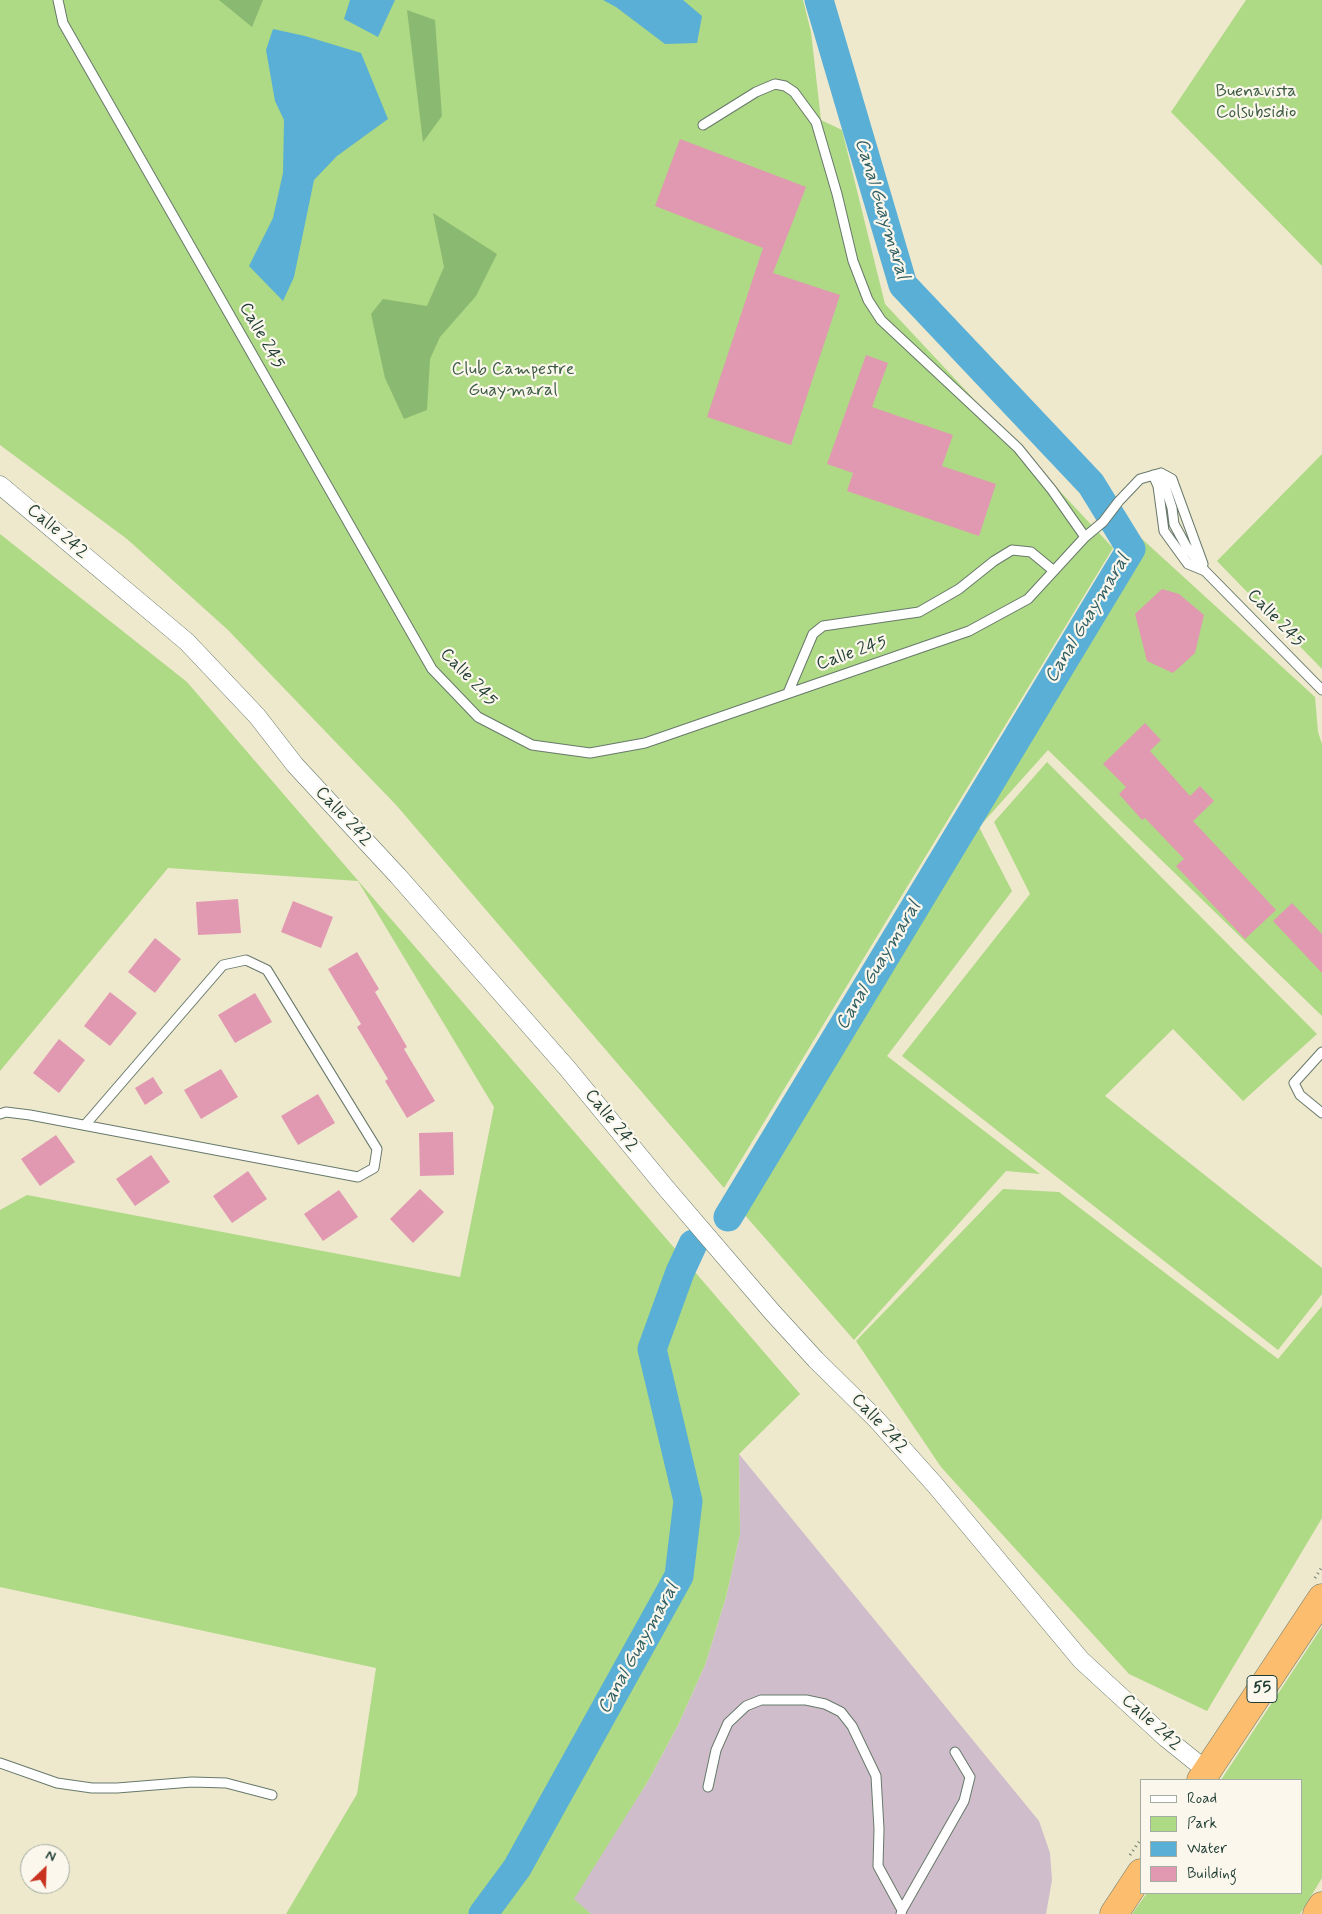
<!DOCTYPE html>
<style>
body{margin:0}
#map{position:relative;width:1322px;height:1914px;overflow:hidden;background:#eee8cd;font-family:Mynerve,sans-serif}
canvas{display:block}
.legend{position:absolute;left:1140px;top:1779px;width:162px;height:115px;box-sizing:border-box;background:#fbf7ec;border:1px solid #a3ada2;margin:0;padding:6px 9px;list-style:none;font-size:15px;color:#1f3d34}
.legend li{display:flex;align-items:center;gap:10px;height:25px}
.legend b{width:25px;border:1px solid #a3ada2}
.north{position:absolute;left:20px;top:1844px;width:50px;height:50px;box-sizing:border-box;background:#fbf7ec;border:1px solid #a3ada2;border-radius:50%;rotate:24deg;font-size:14px;font-weight:700;line-height:20px;text-align:center;color:#1f3d34}
.north::after{content:'';display:block;margin:auto;width:18px;height:22px;background:#c8321e;clip-path:polygon(50% 0,100% 100%,50% 72%,0 100%)}
</style>
<div id="map">
<canvas width="1322" height="1914"></canvas>
<ul class="legend">
<li><b style="height:6px;background:#fff"></b>Road</li>
<li><b style="height:14px;background:#aed985"></b>Park</li>
<li><b style="height:14px;background:#59afd5"></b>Water</li>
<li><b style="height:14px;background:#e199b2"></b>Building</li>
</ul>
<div class="north">N</div>
</div>
<script>
const context = document.querySelector('canvas').getContext('2d');
context.lineJoin = 'round';
function fillPath(path, color) {
  context.fillStyle = color;
  context.fill(path, 'evenodd');
}
function poly(rows) {
  const path = new Path2D();
  for (const r of rows) {
    path.moveTo(r[0], r[1]);
    for (let i = 2; i < r.length; i += 2) path.lineTo(r[i], r[i + 1]);
  }
  return path;
}
function stroke(path, color, width, dash) {
  context.strokeStyle = color;
  context.lineWidth = width;
  context.lineCap = dash ? 'butt' : 'round';
  context.setLineDash(dash || []);
  context.stroke(path);
}
function write(font, color, halo, rows, align = 'center') {
  context.font = font + ' Mynerve,sans-serif';
  context.lineWidth = 4.5;
  context.setLineDash([]);
  context.textBaseline = 'middle';
  context.strokeStyle = halo;
  context.fillStyle = color;
  for (const [text, x, y, turn = 0] of rows) {
    context.save();
    context.translate(x, y);
    context.rotate((+turn || 0) * Math.PI / 180);
    context.textAlign = isNaN(turn) ? turn : align;
    if (halo) context.strokeText(text, 0, 0);
    context.fillText(text, 0, 0);
    context.restore();
  }
}
const industrial = poly([
 [739,1454,1039,1821,1050,1853,1052,1880,1046,1914,591,1914,573,1899,648,1781,678,1725,705,1665,726,1597,740,1534]
]);
const green = poly([
 [0,0,803,0,811,32,821,120,842,130,885,304,1113,548,724,1188,397,806,228,630,127,539,0,445],
 [1246,0,1322,0,1322,266,1171,112],
 [1322,454,1322,669,1217,561],
 [0,534,187,682,800,1394,739,1454,740,1534,726,1597,705,1665,678,1725,648,1781,574,1899,591,1914,286,1914,357,1794,376,1668,0,1587,0,1210,27,1195,460,1277,494,1107,358,881,168,868,0,1071],
 [1141,538,1315,697,1318,732,1322,744,1322,1016,1048,750,979,827,1012,891,887,1056,1040,1174,1006,1171,854,1340,730,1198],
 [1047,762,1317,1034,1243,1101,1173,1029,1105,1096,1322,1268,1322,1294,1278,1350,902,1056,1030,894,994,822],
 [1003,1189,1059,1192,1278,1359,1322,1306,1322,1518,1207,1711,1129,1674,941,1467,856,1341],
 [1322,1627,1322,1878,1300,1914,1132,1914,1147,1893,1301,1893,1301,1780,1221,1780]
]);
const forest = poly([
 [219,0,263,0,252,27],
 [407,10,435,20,442,116,423,142],
 [433,213,497,254,476,296,440,337,430,359,427,410,404,419,385,378,371,314,383,299,427,306,444,267]
]);
const water = poly([
 [350,0,395,0,378,37,344,19],
 [603,0,683,0,702,16,697,43,665,44,616,7],
 [273,29,305,36,361,53,388,119,337,156,314,180,294,277,283,301,249,266,273,218,283,173,284,120,275,101,266,50]
]);
const river = poly([
 [728,1217,1131,549,1091,484,903,285,819,0],
 [483,1914,517,1868,679,1576,688,1501,652,1349,680,1272,693,1244]
]);
const building = poly([
 [680,139,806,187,773,273,840,295,791,445,707,417,763,248,655,206],
 [866,355,888,363,872,407,953,435,942,466,996,484,979,536,847,491,853,473,827,464],
 [1162,589,1179,594,1204,615,1195,653,1173,673,1147,661,1135,614],
 [1145,723,1161,740,1150,751,1190,796,1200,786,1214,801,1193,821,1276,910,1245,939,1176,866,1184,859,1145,818,1142,820,1119,794,1126,787,1103,764],
 [238,899,241,933,198,935,196,902],
 [293,901,333,917,321,948,281,932],
 [1292,903,1322,934,1322,973,1273,921],
 [155,938,181,959,155,993,128,972],
 [357,952,379,989,375,992,407,1047,404,1049,435,1101,407,1118,385,1081,388,1079,357,1027,361,1024,328,969],
 [110,992,137,1013,110,1046,84,1026],
 [255,993,272,1022,235,1043,218,1015],
 [59,1039,85,1060,59,1093,33,1073],
 [221,1069,238,1097,201,1119,184,1090],
 [153,1077,163,1093,145,1105,135,1088],
 [318,1094,335,1123,298,1145,281,1116],
 [453,1132,454,1175,420,1176,419,1133],
 [56,1135,75,1162,40,1186,21,1159],
 [151,1155,170,1182,135,1206,116,1179],
 [248,1171,267,1199,232,1223,213,1196],
 [420,1189,444,1212,413,1243,390,1219],
 [339,1190,358,1217,323,1241,304,1214]
]);
const path = poly([
 [1315,1578,1322,1567],
 [1130,1855,1141,1839]
]);
const service = poly([
 [58,0,63,23,432,669,478,717,532,745,590,753,645,743,969,631,1028,599,1085,537,1103,522,1119,501,1140,479,1161,473,1172,508,1174,524,1186,546,1205,571,1322,690],
 [703,125,756,92,775,84,785,86,794,92,816,122,837,194,853,261,868,300,881,320,1018,448,1052,490,1085,537],
 [1161,473,1172,479,1203,564],
 [1153,475,1158,486,1164,531,1188,564,1205,571],
 [788,693,813,634,823,626,919,612,959,589,994,561,1012,550,1031,552,1054,571],
 [1322,1052,1294,1083,1300,1095,1322,1113],
 [0,1114,6,1112,30,1115,358,1177,374,1168,377,1149,267,970,246,960,223,965,85,1125],
 [0,1763,57,1783,92,1788,117,1788,192,1782,226,1783,272,1795],
 [708,1787,716,1750,728,1723,746,1706,761,1700,806,1700,825,1704,841,1712,852,1726,876,1776,879,1829,878,1866,902,1910,901,1914],
 [902,1910,964,1801,970,1777,955,1752]
]);
const minor = poly([
 [0,485,187,642,257,716,295,765,398,876,567,1068,665,1187,773,1313,816,1360,876,1419,936,1486,1081,1660,1166,1738,1207,1771]
]);
const trunk = poly([
 [1201,1780,1322,1598],
 [1114,1914,1141,1873],
 [1317,1914,1322,1906]
]);
const shields = [
 [1262,1689,30]
];
const shieldNames = [
 ["55",1262,1689]
];
const parkNames = [
 ["Buenavista",1256,92],
 ["Colsubsidio",1256,113],
 ["Club Campestre",513,370],
 ["Guaymaral",513,391]
];
const streetNames = [
 ["Calle 245",261,336,60],
 ["Calle 242",57,532,40],
 ["Calle 245",1275,619,46],
 ["Calle 245",852,654,-19],
 ["Calle 245",468,678,46],
 ["Calle 242",343,817,47],
 ["Calle 242",611,1121,51],
 ["Calle 242",879,1424,47],
 ["Calle 242",1151,1723,42]
];
const waterNames = [
 ["Canal Guaymaral",881,209,73],
 ["Canal Guaymaral",1088,619,-59],
 ["Canal Guaymaral",879,966,-59],
 ["Canal Guaymaral",639,1649,-61]
];
fillPath(industrial, '#d0bdcc');
fillPath(green, '#aed985');
fillPath(forest, '#8ab972');
fillPath(water, '#59afd5');
stroke(river, '#59afd5', 29);
fillPath(building, '#e199b2');
stroke(service, '#67796a', 11);
stroke(minor, '#67796a', 19);
stroke(trunk, '#67796a', 29);
stroke(path, '#67796a', 3, [1, 4]);
stroke(service, '#fff', 9);
stroke(minor, '#fff', 18);
stroke(trunk, '#fcbd6f', 28);
for (const [x, y, w] of shields) {
  const box = new Path2D();
  box.roundRect(x - w / 2, y - 13.5, w, 27, 4);
  context.fillStyle = '#fbf7ec';
  context.fill(box);
  stroke(box, '#1f3d34', 1);
}
write('bold 16px', '#1f3d34', null, shieldNames);
write('18px', '#3c5c44', '#fbf7ec', parkNames);
write('18px', '#1f3d34', '#fbf7ec', streetNames);
write('italic 19px', '#305f64', '#fbf7ec', waterNames);
</script>
